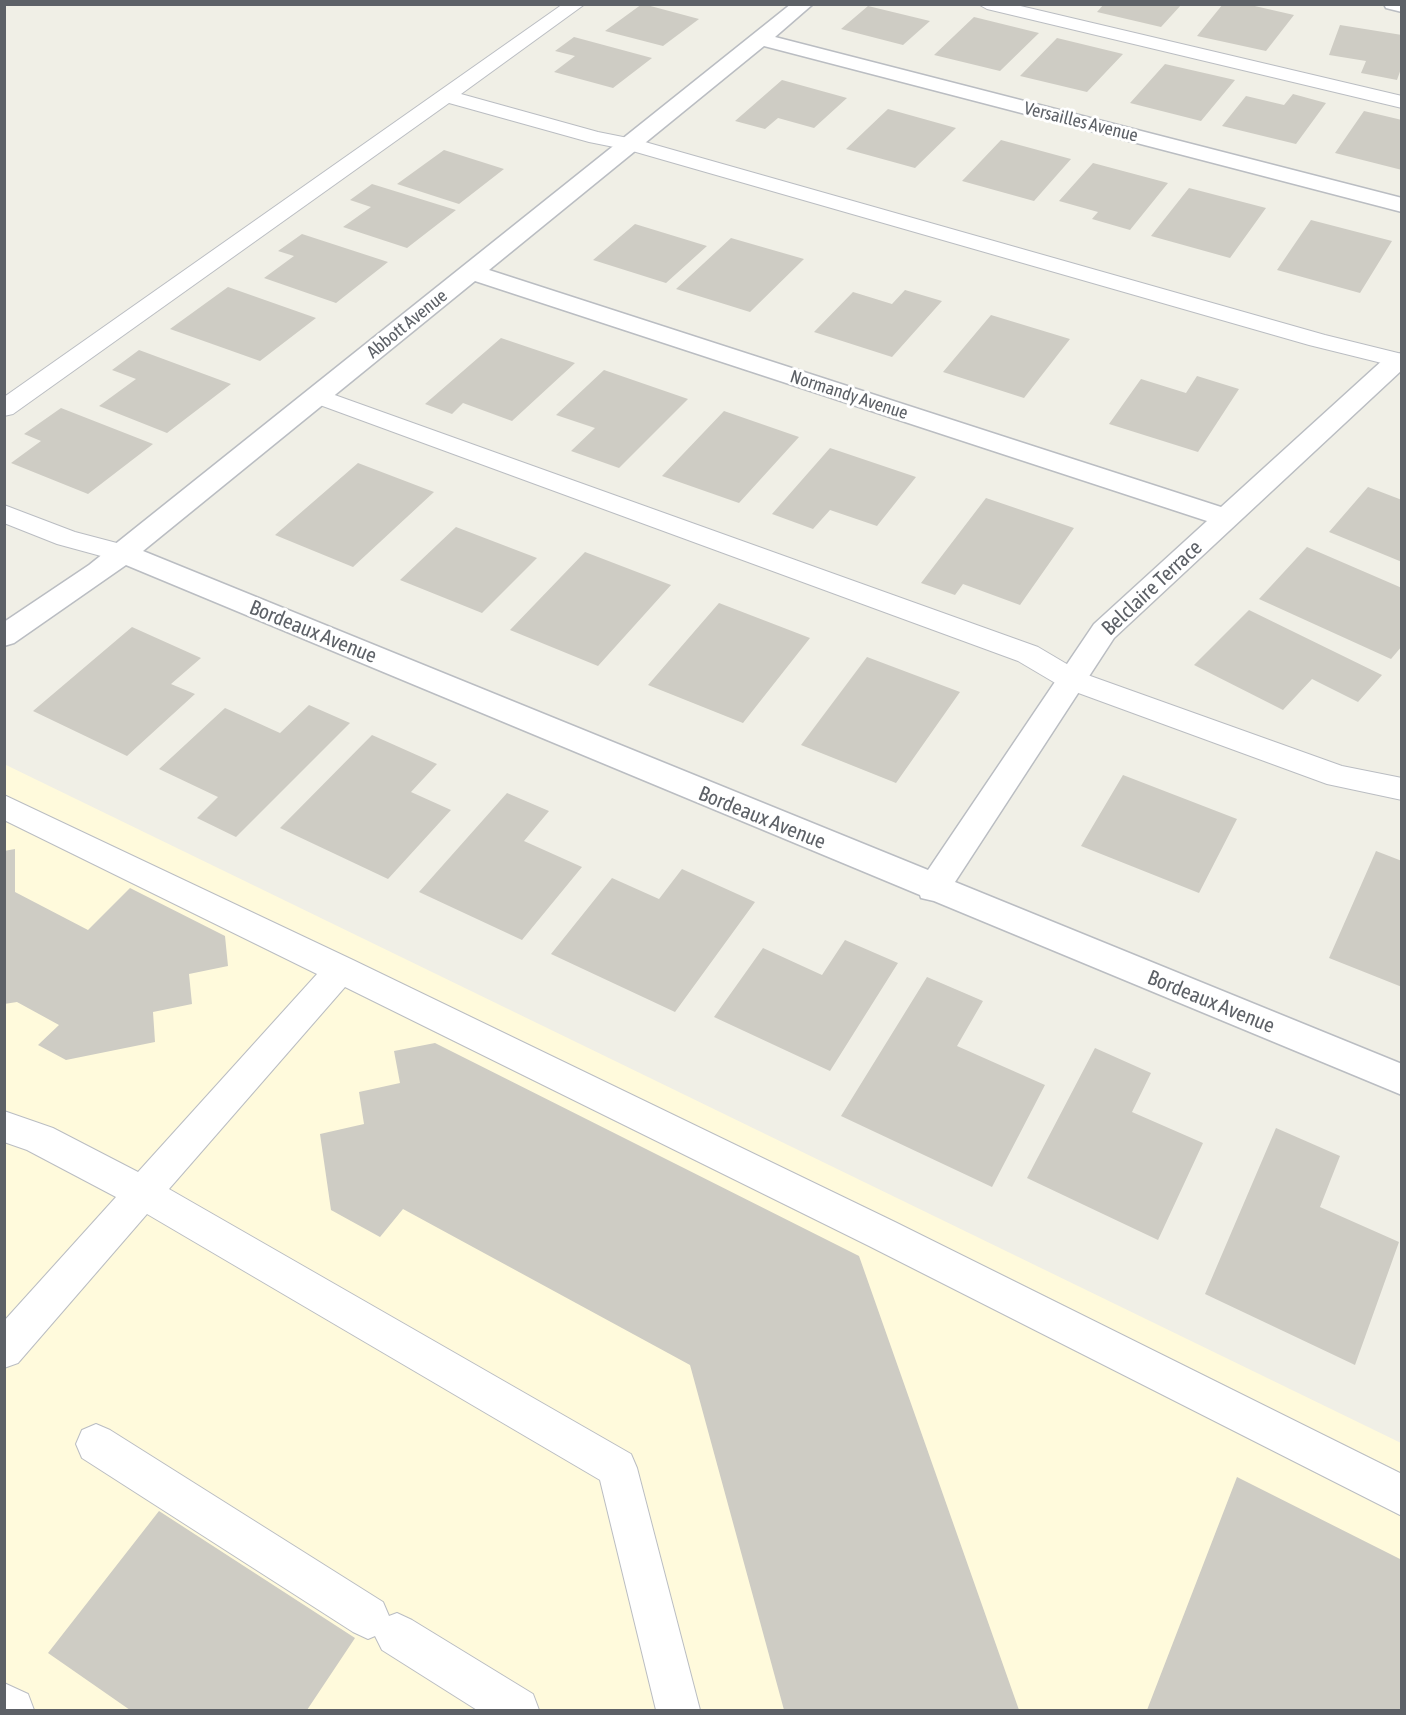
<!DOCTYPE html>
<style>
body{margin:0}
#map{position:relative;width:1406px;height:1715px;overflow:hidden;background:#f0efe6;font-family:"Asap Condensed",sans-serif}
canvas{display:block}
.frame{position:absolute;inset:0;border:6px solid #5d6167;pointer-events:none}
</style>
<div id="map">
<canvas width="1406" height="1715"></canvas>
<div class="frame"></div>
</div>
<script>
const context = document.querySelector('canvas').getContext('2d');
context.lineJoin = 'round';
function fillPath(path, color) {
  context.fillStyle = color;
  context.fill(path, 'evenodd');
}
function poly(rows) {
  const path = new Path2D();
  for (const r of rows) {
    path.moveTo(r[0], r[1]);
    for (let i = 2; i < r.length; i += 2) path.lineTo(r[i], r[i + 1]);
  }
  return path;
}
function stroke(path, color, width, dash) {
  context.strokeStyle = color;
  context.lineWidth = width;
  context.lineCap = dash ? 'butt' : 'round';
  context.setLineDash(dash || []);
  context.stroke(path);
}
function write(font, color, halo, rows, align = 'center') {
  context.font = font + ' "Asap Condensed",sans-serif';
  context.lineWidth = 6;
  context.setLineDash([]);
  context.textBaseline = 'middle';
  context.strokeStyle = halo;
  context.fillStyle = color;
  for (const [text, x, y, turn = 0] of rows) {
    context.save();
    context.translate(x, y);
    context.rotate((+turn || 0) * Math.PI / 180);
    context.textAlign = isNaN(turn) ? turn : align;
    if (halo) context.strokeText(text, 0, 0);
    context.fillText(text, 0, 0);
    context.restore();
  }
}
const commercial = poly([
 [4,764,1401,1443,1401,1710,5,1710]
]);
const building = poly([
 [642,4,643,4,699,19,663,46,605,31],
 [1104,4,1182,4,1161,27,1097,12],
 [1223,4,1246,4,1294,15,1266,51,1197,36],
 [868,6,930,21,903,45,841,29],
 [974,17,1039,33,1000,71,934,55],
 [1340,25,1402,35,1402,66,1397,80,1361,73,1366,61,1329,55],
 [574,37,652,58,613,88,554,72,575,56,555,51],
 [1057,38,1123,54,1087,92,1020,76],
 [1165,64,1235,80,1201,121,1130,103],
 [782,80,847,98,814,128,778,118,765,129,735,121],
 [1293,94,1326,103,1296,144,1222,126,1246,96,1284,105],
 [888,109,956,128,915,168,846,149],
 [1364,111,1402,120,1402,170,1335,153],
 [1001,140,1071,159,1034,201,962,181],
 [444,150,504,169,459,204,397,184],
 [1093,163,1168,183,1130,230,1092,219,1098,212,1059,201],
 [372,184,456,210,407,248,343,227,371,207,350,200],
 [1189,188,1266,208,1230,258,1151,236],
 [1311,220,1392,241,1360,293,1277,270],
 [635,224,707,246,666,283,593,260],
 [302,234,388,262,336,303,264,278,294,256,278,251],
 [731,238,804,259,750,312,676,289],
 [228,287,316,318,260,361,170,329],
 [905,290,942,301,892,357,814,332,853,292,892,304],
 [991,315,1070,339,1024,398,943,372],
 [501,338,575,363,512,421,463,403,452,414,425,404],
 [139,350,231,384,167,433,99,406,136,379,112,370],
 [604,370,688,399,619,468,571,451,595,428,556,415],
 [1197,376,1239,389,1198,452,1109,424,1141,379,1186,393],
 [61,408,153,444,88,494,11,463,41,441,24,434],
 [724,411,799,437,739,503,662,476],
 [830,448,916,477,877,526,830,510,813,529,772,514],
 [358,463,434,492,353,567,275,535],
 [1368,487,1402,500,1402,562,1329,532],
 [986,498,1074,528,1020,605,963,584,955,595,921,583],
 [456,527,537,558,482,613,400,580],
 [1307,547,1402,588,1402,646,1391,659,1259,599],
 [585,552,671,585,598,666,510,630],
 [719,603,810,638,743,723,648,685],
 [1249,610,1382,675,1358,702,1312,679,1283,710,1194,665],
 [132,627,201,658,171,684,195,694,127,756,33,711],
 [867,657,960,692,896,783,801,745],
 [309,705,350,723,236,837,197,818,218,797,159,769,225,708,280,733],
 [372,735,437,764,411,792,451,810,388,879,280,828],
 [1123,775,1237,819,1199,893,1081,846],
 [507,793,549,811,524,841,582,867,522,940,419,892],
 [15,849,15,892,88,930,130,888,225,936,228,966,189,974,192,1004,153,1012,155,1042,66,1060,38,1045,59,1025,17,1002,4,1004,4,851],
 [1376,851,1402,861,1402,987,1329,958],
 [682,869,755,902,675,1012,551,954,612,878,659,899],
 [845,940,898,963,830,1071,714,1017,763,948,822,975],
 [927,977,983,1001,957,1046,1045,1085,992,1187,841,1116],
 [435,1043,859,1256,1019,1710,784,1710,690,1365,403,1209,380,1237,331,1210,320,1134,364,1124,359,1092,400,1083,394,1051],
 [1095,1048,1151,1073,1132,1112,1203,1143,1158,1240,1027,1178],
 [1276,1128,1340,1156,1320,1207,1399,1242,1355,1365,1205,1294],
 [1237,1477,1402,1560,1402,1710,1147,1710],
 [159,1511,355,1638,307,1710,130,1710,48,1653]
]);
const lane = poly([
 [563,4,585,4,461,94,598,132,638,140,1325,335,1402,354,1402,368,1309,345,629,150,589,142,449,103,13,414,4,416,4,397,563,4],
 [978,4,1012,4,1402,96,1402,108,987,9,978,4],
 [318,389,1038,647,1082,673,1342,766,1402,778,1402,800,1327,784,1062,687,1018,661,309,401,306,396,309,391,318,389],
 [4,505,75,532,132,547,136,553,132,559,123,562,57,544,4,523,4,505],
 [4,795,353,960,895,1222,1402,1474,1402,1516,869,1246,345,987,169,1189,631,1454,637,1468,700,1710,656,1710,600,1480,147,1214,18,1363,4,1368,4,1321,116,1197,27,1150,4,1142,4,1111,53,1128,138,1172,317,974,4,820,4,795],
 [96,1424,110,1430,383,1602,389,1616,397,1613,412,1620,533,1694,539,1710,477,1710,382,1650,375,1636,368,1639,353,1632,82,1458,76,1444,82,1430,96,1424],
 [4,1683,28,1694,34,1710,4,1710,4,1683]
]);
const street = poly([
 [791,4,813,4,775,37,1402,198,1402,212,764,46,489,270,1221,507,1385,358,1402,353,1402,370,1114,638,955,882,1402,1064,1402,1095,934,901,921,898,920,895,126,565,14,643,4,646,4,622,89,565,791,4],
 [475,281,1207,521,1094,624,928,870,143,551,475,281],
 [1384,4,1402,4,1402,12,1386,8,1384,4]
]);
const farStreetnames = [
 ["Versailles Avenue",1081,122,14],
 ["Abbott Avenue",407,324,-39],
 ["Normandy Avenue",849,395,18]
];
const streetNames = [
 ["Belclaire Terrace",1152,588,-43],
 ["Bordeaux Avenue",313,632,22],
 ["Bordeaux Avenue",762,818,22],
 ["Bordeaux Avenue",1211,1002,22]
];
fillPath(commercial, '#fffadc');
fillPath(building, '#ceccc4');
stroke(lane, '#babdc2', 2);
stroke(street, '#babdc2', 3);
fillPath(lane, '#fff');
fillPath(street, '#fff');
write('18px', '#5d6167', '#fff', farStreetnames);
write('21px', '#5d6167', '#fff', streetNames);
</script>
